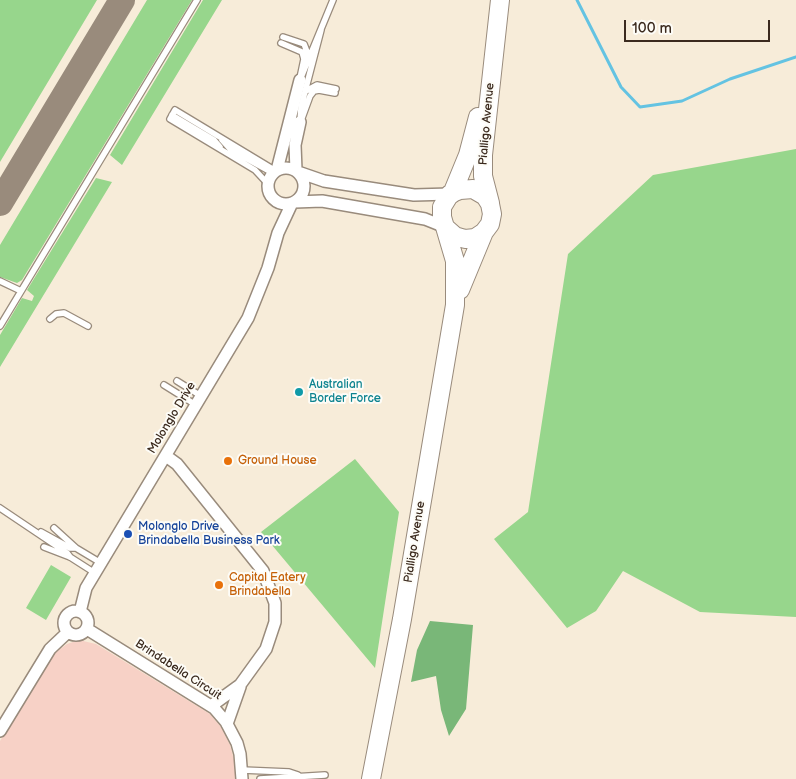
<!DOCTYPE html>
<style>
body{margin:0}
#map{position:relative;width:796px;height:779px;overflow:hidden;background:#f7ecd9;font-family:"Balsamiq Sans",sans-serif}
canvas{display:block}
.scale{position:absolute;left:624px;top:20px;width:146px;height:22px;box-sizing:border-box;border:2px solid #3b2a1e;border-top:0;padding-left:6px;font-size:15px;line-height:18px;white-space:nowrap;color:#3b2a1e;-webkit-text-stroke:4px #fdfcf7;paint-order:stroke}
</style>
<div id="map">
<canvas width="796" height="779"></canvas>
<div class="scale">100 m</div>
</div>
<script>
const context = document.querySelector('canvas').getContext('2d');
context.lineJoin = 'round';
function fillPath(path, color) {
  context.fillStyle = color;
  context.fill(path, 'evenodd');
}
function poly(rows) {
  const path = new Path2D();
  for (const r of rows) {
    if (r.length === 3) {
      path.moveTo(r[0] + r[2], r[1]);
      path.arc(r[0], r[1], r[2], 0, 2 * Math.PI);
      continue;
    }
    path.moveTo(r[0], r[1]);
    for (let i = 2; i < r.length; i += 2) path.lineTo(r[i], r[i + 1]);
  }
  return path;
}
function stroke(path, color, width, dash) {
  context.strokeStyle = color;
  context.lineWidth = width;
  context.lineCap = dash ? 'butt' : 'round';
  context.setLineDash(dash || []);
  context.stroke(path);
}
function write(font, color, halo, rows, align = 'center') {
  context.font = font + ' "Balsamiq Sans",sans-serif';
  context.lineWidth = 4;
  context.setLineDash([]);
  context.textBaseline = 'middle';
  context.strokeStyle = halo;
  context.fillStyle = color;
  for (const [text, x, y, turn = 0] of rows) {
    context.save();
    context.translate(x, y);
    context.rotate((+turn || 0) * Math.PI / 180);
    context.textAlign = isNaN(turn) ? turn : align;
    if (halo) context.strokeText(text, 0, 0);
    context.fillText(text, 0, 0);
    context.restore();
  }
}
const built = poly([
 [79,640,96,644,210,714,221,727,230,745,235,763,235,779,0,779,0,741,52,655,67,644]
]);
const green = poly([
 [0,0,97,0,0,162],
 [147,0,192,0,22,280,17,283,0,277,0,245],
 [203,0,222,0,122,165,110,155],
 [796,149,796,617,700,612,623,571,596,611,567,628,494,539,528,512,568,254,653,175],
 [96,178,112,182,0,367,0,335,22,298,32,301,34,296,27,290],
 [355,459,399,512,375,668,261,532],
 [51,565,71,577,46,620,26,608]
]);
const forest = poly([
 [430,621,473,625,466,709,449,736,441,710,436,676,411,682,417,650]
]);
const stream = poly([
 [577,0,621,87,640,107,682,101,730,79,796,57]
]);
const taxiway = poly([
 [0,203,122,0]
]);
const lane = poly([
 [283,37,304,44,309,57],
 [281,43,302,52,304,59,300,78],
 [300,80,333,0],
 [306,91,317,85,336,89],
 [172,115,214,140,220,147],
 [302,118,310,96,314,91,319,90,335,93],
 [300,122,301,107,321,30],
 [222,140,231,150,273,173],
 [268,184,255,170,170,119,175,110,276,171],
 [0,281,21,291],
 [50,319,56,314,64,313,88,326],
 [0,326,197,0],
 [177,381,201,396],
 [164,385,196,405],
 [0,508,67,553,70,557],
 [54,528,76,548],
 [41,532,70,548,76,548,101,563],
 [44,547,70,557,95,573],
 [242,770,289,772,298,775],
 [260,779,325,775]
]);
const street = poly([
 [286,186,18],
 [277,170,300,80],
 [296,170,295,145,300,122],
 [298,172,324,181,414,195,450,194],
 [295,202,322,201,425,219,445,227],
 [166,456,177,464,263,571,275,603,275,622,266,649,240,685,211,706],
 [76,623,12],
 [80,612,86,588,248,318,268,268,278,233,292,203],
 [87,629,214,708,226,722,237,743,240,754,242,779],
 [227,724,240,687],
 [0,731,50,649,68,632]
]);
const primary = poly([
 [452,194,468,155,478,117],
 [490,203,483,176,483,155,500,0],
 [460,290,484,232],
 [371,779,402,619,455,305,455,261,442,217,442,207,450,194,460,190,473,189,485,196,490,204,492,214,490,224,484,232,475,238,465,239,455,236,447,229]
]);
const markers = [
 [299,392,5,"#0f9aa8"],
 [228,461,5,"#e8710a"],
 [128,534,5,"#1a4fb4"],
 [219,585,5,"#e8710a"]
];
const streetNames = [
 ["Pialligo Avenue",487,124,-85],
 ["Molonglo Drive",172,418,-59],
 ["Pialligo Avenue",415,542,-81],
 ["Brindabella Circuit",178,670,33]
];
const cultureNames = [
 ["Australian",309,385],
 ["Border Force",309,399]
];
const foodNames = [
 ["Ground House",238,461],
 ["Capital Eatery",229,578],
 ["Brindabella",229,592]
];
const transitNames = [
 ["Molonglo Drive",138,527],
 ["Brindabella Business Park",138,541]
];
fillPath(built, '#f7d1c6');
fillPath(green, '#97d68c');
fillPath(forest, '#79b778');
stroke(stream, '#64c3e2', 3);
stroke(taxiway, '#998b7c', 26);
stroke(lane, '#998b7c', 8);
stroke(street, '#998b7c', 14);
stroke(primary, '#998b7c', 20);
stroke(lane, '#fff', 5.5);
stroke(street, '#fff', 11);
stroke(primary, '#fff', 18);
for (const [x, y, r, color] of markers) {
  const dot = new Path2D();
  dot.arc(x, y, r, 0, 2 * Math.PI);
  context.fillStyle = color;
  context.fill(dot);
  stroke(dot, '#fdfcf7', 2);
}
write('12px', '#3b2a1e', '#fdfcf7', streetNames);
write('12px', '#0d838f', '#fdfcf7', cultureNames, 'left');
write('12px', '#c56008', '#fdfcf7', foodNames, 'left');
write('12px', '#164399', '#fdfcf7', transitNames, 'left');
</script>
